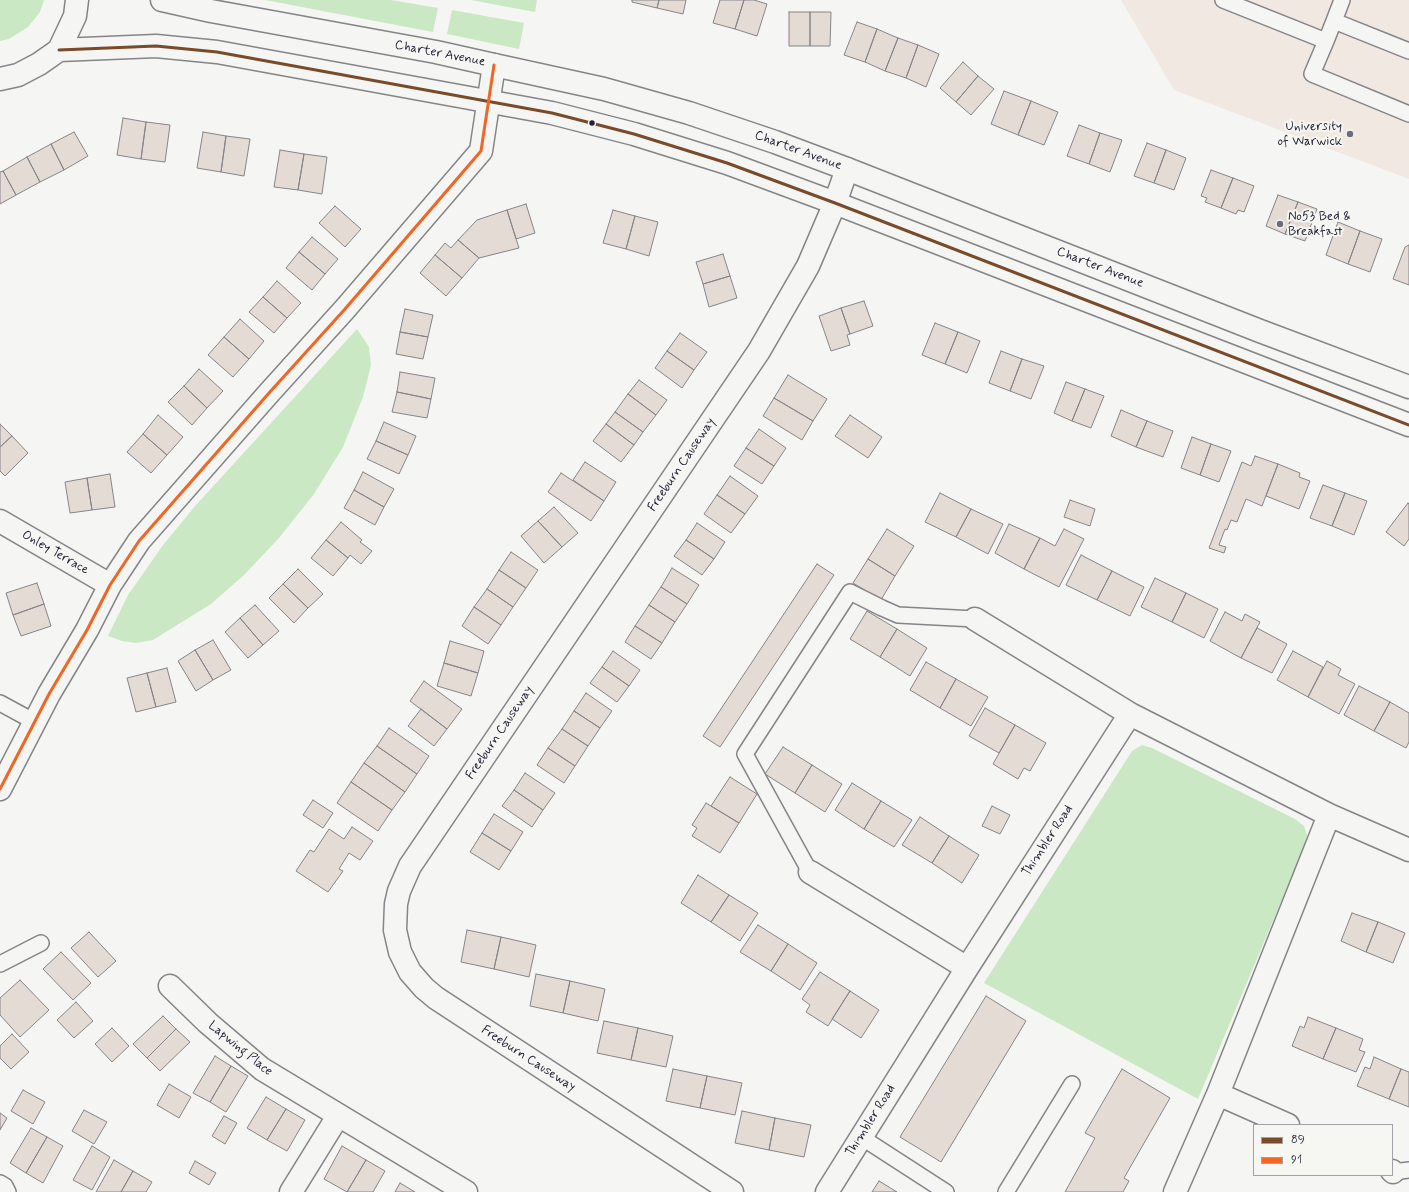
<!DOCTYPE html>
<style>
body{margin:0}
#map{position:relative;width:1409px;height:1192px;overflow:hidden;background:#f5f5f3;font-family:Mynerve,sans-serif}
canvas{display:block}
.legend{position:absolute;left:1253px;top:1124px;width:140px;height:52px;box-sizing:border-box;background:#f6f6f2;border:1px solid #a1a1a9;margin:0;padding:5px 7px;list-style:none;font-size:12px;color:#22223b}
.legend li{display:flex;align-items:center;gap:8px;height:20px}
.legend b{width:20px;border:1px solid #a1a1a9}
</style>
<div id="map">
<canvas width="1409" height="1192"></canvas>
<ul class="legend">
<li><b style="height:5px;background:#7a4b2a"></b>89</li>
<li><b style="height:5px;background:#f26522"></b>91</li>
</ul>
</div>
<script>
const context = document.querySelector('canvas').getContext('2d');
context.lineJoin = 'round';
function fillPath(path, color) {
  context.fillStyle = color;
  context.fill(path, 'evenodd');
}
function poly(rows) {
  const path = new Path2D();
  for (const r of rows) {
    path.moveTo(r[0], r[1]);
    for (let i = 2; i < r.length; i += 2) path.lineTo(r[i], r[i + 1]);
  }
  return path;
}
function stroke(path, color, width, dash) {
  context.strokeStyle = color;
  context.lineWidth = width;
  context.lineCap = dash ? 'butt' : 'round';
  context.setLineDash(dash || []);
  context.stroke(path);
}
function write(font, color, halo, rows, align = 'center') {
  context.font = font + ' Mynerve,sans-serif';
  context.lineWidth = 4;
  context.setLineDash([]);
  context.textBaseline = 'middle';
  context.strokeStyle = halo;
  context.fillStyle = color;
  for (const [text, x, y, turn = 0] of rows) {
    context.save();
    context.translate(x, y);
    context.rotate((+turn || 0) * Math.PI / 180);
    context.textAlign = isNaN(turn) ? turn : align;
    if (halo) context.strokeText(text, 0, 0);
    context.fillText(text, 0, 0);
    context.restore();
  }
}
const built = poly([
 [1121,0,1409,0,1409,179,1174,90]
]);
const green = poly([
 [0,0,44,0,40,12,28,27,9,39,0,41],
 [265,0,391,0,438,8,433,32],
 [471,0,537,0,535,12],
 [452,10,524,23,519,49,447,34],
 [357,329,369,347,371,365,363,397,343,447,314,494,279,538,244,575,211,604,153,640,136,643,122,641,108,636,128,595,163,545,196,505],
 [1142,745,1152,748,1295,819,1304,826,1307,835,1304,847,1198,1099,984,983,1132,751]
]);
const building = poly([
 [632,0,659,0,657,8,632,2,632,0],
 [659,0,686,0,683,14,657,8,659,0],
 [720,0,744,0,735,29,713,23,720,0],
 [744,0,754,0,767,4,757,36,735,29,744,0],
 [789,12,810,12,810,46,789,46,789,12],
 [810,12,831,12,830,46,810,46,810,12],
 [857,22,877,29,865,62,844,55,857,22],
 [877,29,898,38,885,71,865,62,877,29],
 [898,38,918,45,906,78,885,71,898,38],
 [918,45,939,54,926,87,906,78,918,45],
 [963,62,978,76,956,102,940,88,963,62],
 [978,76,994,89,971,115,956,102,978,76],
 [1004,91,1031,101,1018,135,991,124,1004,91],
 [1031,101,1058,112,1044,145,1018,135,1031,101],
 [123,118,146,122,141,159,117,155,123,118],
 [146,122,170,125,165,162,141,159,146,122],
 [1079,125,1100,133,1089,164,1067,156,1079,125],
 [74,132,88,156,64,170,51,144,74,132],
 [203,132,226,136,221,172,197,168,203,132],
 [1100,133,1122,140,1110,172,1089,164,1100,133],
 [226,136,250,139,244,176,221,172,226,136],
 [1147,143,1166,150,1154,183,1134,176,1147,143],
 [51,144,64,170,40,182,27,157,51,144],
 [280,150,304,154,298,190,274,187,280,150],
 [1166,150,1186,158,1174,190,1154,183,1166,150],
 [304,154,327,157,322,194,298,190,304,154],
 [27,157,40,182,16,195,3,171,27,157],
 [1211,170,1233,178,1221,208,1205,202,1207,198,1201,196,1211,170],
 [3,171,16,195,0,204,0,172,3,171],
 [1233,178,1254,186,1244,212,1238,210,1236,214,1221,208,1233,178],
 [1278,195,1298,202,1285,234,1266,226,1278,195],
 [1298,202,1317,209,1305,241,1285,234,1298,202],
 [526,204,535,233,516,239,507,210,526,204],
 [335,206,361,229,345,247,319,223,335,206],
 [507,210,519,248,479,258,458,240,477,220,507,210],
 [613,210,635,216,626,249,603,243,613,210],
 [635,216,658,222,649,256,626,249,635,216],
 [1338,222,1360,231,1348,264,1326,255,1338,222],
 [1360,231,1382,239,1370,272,1348,264,1360,231],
 [312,237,338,259,325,274,299,252,312,237],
 [458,240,479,258,462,278,435,255,445,243,451,248,458,240],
 [1409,245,1409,285,1393,279,1405,247,1409,245],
 [299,252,325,274,312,290,286,268,299,252],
 [723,254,730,276,703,284,696,262,723,254],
 [435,255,462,278,446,296,420,273,435,255],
 [730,276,737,298,709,307,703,284,730,276],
 [277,281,301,303,287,318,263,297,277,281],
 [263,297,287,318,274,333,249,312,263,297],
 [864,301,873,326,850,334,841,308,864,301],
 [841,308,850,334,847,335,850,345,831,351,819,316,841,308],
 [405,309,433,315,428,337,400,332,405,309],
 [240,319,264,341,249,359,224,337,240,319],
 [935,323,958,332,945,364,922,355,935,323],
 [400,332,428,337,423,359,396,354,400,332],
 [958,332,980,341,967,373,945,364,958,332],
 [680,333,707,352,694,370,667,351,680,333],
 [224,337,249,359,233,377,208,355,224,337],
 [667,351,694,370,682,388,655,368,667,351],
 [1001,351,1022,359,1010,391,989,383,1001,351],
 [1022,359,1044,366,1031,399,1010,391,1022,359],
 [199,369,223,391,207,408,184,386,199,369],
 [400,372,435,378,431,399,397,392,400,372],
 [788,375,827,399,813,421,774,398,788,375],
 [639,380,667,400,656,415,628,394,639,380],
 [1066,382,1085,389,1072,421,1054,413,1066,382],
 [184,386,207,408,192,425,168,402,184,386],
 [1085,389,1104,396,1091,428,1072,421,1085,389],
 [397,392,431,399,427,418,392,412,397,392],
 [628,394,656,415,643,432,615,412,628,394],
 [774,398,813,421,802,440,763,416,774,398],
 [1121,410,1147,421,1136,447,1111,436,1121,410],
 [615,412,643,432,634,445,606,424,615,412],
 [158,415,183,437,167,455,143,434,158,415],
 [850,415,882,437,868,458,835,436,850,415],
 [1147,421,1173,431,1163,457,1136,447,1147,421],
 [384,422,416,436,408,455,376,441,384,422],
 [0,424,12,436,0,447,0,424],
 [606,424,634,445,621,462,593,441,606,424],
 [759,429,786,448,774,466,746,448,759,429],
 [143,434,167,455,151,473,127,452,143,434],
 [12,436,28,453,5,476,0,471,0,447,12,436],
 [1192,437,1211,444,1200,475,1181,468,1192,437],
 [376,441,408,455,399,474,367,459,376,441],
 [1211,444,1231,451,1219,482,1200,475,1211,444],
 [746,448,774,466,762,484,734,466,746,448],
 [1255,456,1278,464,1262,506,1246,499,1237,522,1231,520,1227,530,1225,529,1219,545,1226,547,1224,553,1209,548,1242,462,1251,466,1255,456],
 [585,462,616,482,604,501,573,480,585,462],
 [1278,464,1300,473,1299,477,1310,481,1299,509,1266,496,1278,464],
 [363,472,394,489,384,507,354,490,363,472],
 [561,473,604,501,591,521,548,492,561,473],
 [110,474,115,507,92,510,87,478,110,474],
 [730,476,758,496,745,514,717,495,730,476],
 [87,478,92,510,70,513,65,482,87,478],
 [1323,485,1345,493,1332,526,1310,518,1323,485],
 [354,490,384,507,375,525,344,508,354,490],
 [940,493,971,509,956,537,925,522,940,493],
 [1345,493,1367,501,1354,535,1332,526,1345,493],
 [717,495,745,514,731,533,704,514,717,495],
 [1070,500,1095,509,1090,526,1064,517,1070,500],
 [1408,503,1409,504,1409,539,1404,546,1386,532,1408,503],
 [554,507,578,533,562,547,538,521,554,507],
 [971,509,1003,524,988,554,956,537,971,509],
 [538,521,562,547,544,563,521,536,538,521],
 [341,522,362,540,360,542,372,551,361,564,350,555,348,558,326,540,341,522],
 [697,523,725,542,714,559,686,540,697,523],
 [1009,524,1040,538,1024,569,995,553,1009,524],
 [887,529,914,546,895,576,868,559,887,529],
 [1064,529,1084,539,1059,587,1024,569,1040,538,1055,546,1064,529],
 [326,540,348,558,333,576,311,558,326,540],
 [686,540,714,559,702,575,674,556,686,540],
 [511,552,538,570,526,588,499,570,511,552],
 [1081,555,1112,571,1097,600,1066,585,1081,555],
 [868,559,895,576,881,600,853,583,868,559],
 [817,564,834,575,720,747,703,736,817,564],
 [672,568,699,585,687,604,661,587,672,568],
 [298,569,323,594,308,608,283,584,298,569],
 [499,570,526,588,513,607,487,589,499,570],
 [1112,571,1144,587,1130,616,1097,600,1112,571],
 [1155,578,1186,593,1172,622,1141,607,1155,578],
 [37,583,44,604,13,615,6,593,37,583],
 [283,584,308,608,294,623,269,598,283,584],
 [661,587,687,604,675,622,649,605,661,587],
 [487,589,513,607,501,625,474,607,487,589],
 [1186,593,1218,609,1204,638,1172,622,1186,593],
 [44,604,51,626,21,636,13,615,44,604],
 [255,605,279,631,263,645,240,618,255,605],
 [649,605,675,622,662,643,635,626,649,605],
 [474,607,501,625,488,644,462,626,474,607],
 [867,611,897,629,880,657,850,639,867,611],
 [1225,612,1242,621,1245,614,1260,622,1241,658,1210,641,1225,612],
 [240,618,263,645,248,658,225,632,240,618],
 [635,626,662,643,651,659,625,642,635,626],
 [1257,628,1287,644,1272,673,1241,658,1257,628],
 [897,629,927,648,910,676,880,657,897,629],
 [213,640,231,670,213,680,195,650,213,640],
 [450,641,484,651,478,673,444,663,450,641],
 [195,650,213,680,196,691,178,661,195,650],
 [613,651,640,670,629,686,602,667,613,651],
 [1293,651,1323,667,1308,697,1277,680,1293,651],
 [1327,661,1341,669,1338,675,1355,684,1339,714,1308,697,1327,661],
 [926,662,956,679,940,708,910,690,926,662],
 [444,663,478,673,471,696,437,686,444,663],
 [602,667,629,686,617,702,590,683,602,667],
 [167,668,176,702,156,707,147,673,167,668],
 [147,673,156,707,136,712,127,678,147,673],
 [956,679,988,697,971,726,940,708,956,679],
 [424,681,462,709,447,729,410,701,424,681],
 [1359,686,1390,702,1374,731,1344,715,1359,686],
 [586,693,612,711,600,728,574,711,586,693],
 [1390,702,1409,713,1409,742,1406,748,1374,731,1390,702],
 [985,708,1015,725,999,753,969,736,985,708],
 [421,709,447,729,434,746,408,726,421,709],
 [574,711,600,728,588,746,562,729,574,711],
 [1015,725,1046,743,1030,771,1024,768,1018,779,993,764,1015,725],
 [389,728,429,756,417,774,377,746,389,728],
 [562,729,588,746,575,766,548,748,562,729],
 [377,746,417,774,405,792,364,763,377,746],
 [783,747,812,765,795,793,765,774,783,747],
 [548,748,575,766,564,783,537,765,548,748],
 [364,763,405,792,392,810,351,782,364,763],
 [812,765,842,784,825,812,795,793,812,765],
 [525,773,555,793,543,810,514,790,525,773],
 [730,777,757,794,739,823,711,806,730,777],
 [351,782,392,810,378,831,337,803,351,782],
 [852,783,881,801,864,829,835,810,852,783],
 [514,790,543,810,532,827,502,806,514,790],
 [313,800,333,813,323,828,303,815,313,800],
 [881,801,912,820,894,847,864,829,881,801],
 [706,803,739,823,720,853,692,836,697,828,692,825,706,803],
 [992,806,1010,815,1000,834,982,826,992,806],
 [494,814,523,832,511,851,482,833,494,814],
 [920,817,949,836,932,863,902,845,920,817],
 [352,827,373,841,360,860,349,853,339,869,343,871,328,892,296,871,310,850,314,852,329,829,344,839,352,827],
 [482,833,511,851,499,870,470,852,482,833],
 [949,836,979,855,962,883,932,863,949,836],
 [698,875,729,895,711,922,681,903,698,875],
 [729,895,758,913,740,941,711,922,729,895],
 [1352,913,1378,922,1366,952,1341,941,1352,913],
 [1378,922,1405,933,1393,963,1366,952,1378,922],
 [758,925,788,944,771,971,740,952,758,925],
 [467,930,501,937,494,969,461,962,467,930],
 [89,932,116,961,98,977,71,948,89,932],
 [501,937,536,945,529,977,494,969,501,937],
 [788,944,817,963,800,990,771,971,788,944],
 [61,952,91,983,73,1000,43,969,61,952],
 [820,972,850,991,828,1026,806,1012,810,1005,802,999,820,972],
 [536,974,570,981,563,1013,530,1006,536,974],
 [20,980,49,1010,20,1037,0,1015,0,998,20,980],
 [570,981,605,989,598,1021,563,1013,570,981],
 [850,991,879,1010,861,1038,832,1019,850,991],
 [986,996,1026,1021,941,1162,900,1137,986,996],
 [76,1002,93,1021,74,1038,57,1020,76,1002],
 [163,1016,176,1029,147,1058,133,1044,163,1016],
 [1308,1017,1336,1028,1323,1059,1292,1046,1300,1026,1304,1028,1308,1017],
 [604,1021,638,1028,631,1060,597,1053,604,1021],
 [112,1028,129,1046,112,1062,95,1044,112,1028],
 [638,1028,673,1036,666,1067,631,1060,638,1028],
 [1336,1028,1363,1039,1359,1050,1365,1052,1356,1072,1323,1059,1336,1028],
 [176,1029,190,1042,160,1071,147,1058,176,1029],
 [12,1034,29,1052,11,1069,0,1058,0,1046,12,1034],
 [215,1056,231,1066,210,1102,193,1093,215,1056],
 [1374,1057,1401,1069,1389,1099,1357,1086,1365,1067,1370,1069,1374,1057],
 [231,1066,248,1076,226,1112,210,1102,231,1066],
 [673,1069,707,1076,700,1108,666,1101,673,1069],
 [1122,1069,1170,1098,1124,1178,1129,1181,1123,1192,1065,1192,1095,1138,1085,1133,1122,1069],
 [1401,1069,1409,1072,1409,1107,1389,1099,1401,1069],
 [707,1076,742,1083,735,1115,700,1108,707,1076],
 [169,1084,191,1097,179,1118,157,1105,169,1084],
 [23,1090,45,1102,33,1124,11,1111,23,1090],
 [266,1097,286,1109,267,1140,247,1128,266,1097],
 [286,1109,305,1120,287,1151,267,1140,286,1109],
 [84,1110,107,1122,94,1144,72,1131,84,1110],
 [742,1111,775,1118,769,1150,735,1143,742,1111],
 [0,1113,7,1118,0,1130,0,1113],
 [224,1116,237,1123,225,1144,212,1136,224,1116],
 [775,1118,811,1125,804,1157,769,1150,775,1118],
 [31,1128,47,1137,26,1173,10,1163,31,1128],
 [47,1137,63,1146,43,1183,26,1173,47,1137],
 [92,1146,110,1157,92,1190,73,1180,92,1146],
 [342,1146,366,1160,347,1192,324,1179,342,1146],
 [114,1160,133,1171,121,1192,96,1192,114,1160],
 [366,1160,385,1171,373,1192,347,1192,366,1160],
 [195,1161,216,1173,209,1185,189,1173,195,1161],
 [133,1171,152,1182,146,1192,121,1192,133,1171],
 [879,1181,897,1192,872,1192,879,1181],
 [400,1183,415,1192,395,1192,400,1183]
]);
const lane = poly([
 [1223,0,1326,41,1334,21,1409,51],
 [1334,21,1342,0],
 [1326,41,1312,74,1409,114],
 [0,703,35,722],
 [810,872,745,754,850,592,882,608,898,615,975,619],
 [0,964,41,943],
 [861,1137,946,1192],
 [1393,1172,1409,1170],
 [0,1183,5,1186,8,1192],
 [1006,1192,1072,1084]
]);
const street = poly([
 [0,521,110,585],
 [975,619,1130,714],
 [0,789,49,694,87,630,110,585,139,541,269,393,345,309,481,151,494,65],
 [1329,815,1409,850],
 [810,872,967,968],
 [170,986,208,1023,262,1069,466,1192],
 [1218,1094,1288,1125],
 [1392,1171,1393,1172],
 [291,1192,338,1116],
 [732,1192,436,998,424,988,410,972,400,952,395,930,396,904,399,891,410,866,759,351,808,266,835,203,847,169],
 [827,1192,967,968,1130,714,1329,815,1218,1094,1175,1192]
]);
const secondary = poly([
 [162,0,211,11,436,52,494,65,604,89,689,113,775,142,847,169,1260,331,1409,387],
 [59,50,156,46,217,52,552,113,634,134,727,163,835,203,1409,425],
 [0,79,18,75,39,64,59,50,75,16,77,0]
]);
const bus1 = poly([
 [59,50,156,46,217,52,552,113,634,134,727,163,835,203,1409,425]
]);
const bus2 = poly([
 [0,789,49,694,87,630,110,585,139,541,269,393,345,309,481,151,494,65]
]);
const markers = [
 [592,123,3.5,"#22223b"],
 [1350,134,4,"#6c6c7b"],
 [1280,224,4,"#6c6c7b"]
];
const streetNames = [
 ["Charter Avenue",440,54,11],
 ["Charter Avenue",798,151,20],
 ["Charter Avenue",1100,268,21],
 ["Freeburn Causeway",682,465,-56],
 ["Onley Terrace",55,553,30],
 ["Freeburn Causeway",500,733,-56],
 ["Thimbler Road",1048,841,-57],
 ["Lapwing Place",240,1049,39],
 ["Freeburn Causeway",528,1059,33],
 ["Thimbler Road",871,1121,-58]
];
const poiNames = [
 ["University",1342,127],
 ["of Warwick",1342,142],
 ["No53 Bed &",1288,217,"left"],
 ["Breakfast",1288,232,"left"]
];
fillPath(built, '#f1e8e2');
fillPath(green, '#cbe8c5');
fillPath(building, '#e5dbd5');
stroke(building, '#858589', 1);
stroke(lane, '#858589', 18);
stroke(street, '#858589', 25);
stroke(secondary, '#858589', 25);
stroke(lane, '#f5f5f3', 15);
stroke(street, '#f5f5f3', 22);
stroke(secondary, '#f5f5f3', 22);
stroke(bus1, '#7a4b2a', 3);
stroke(bus2, '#f26522', 3);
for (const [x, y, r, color] of markers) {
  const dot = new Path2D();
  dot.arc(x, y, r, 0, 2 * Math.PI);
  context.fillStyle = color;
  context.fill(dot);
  stroke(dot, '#f6f6f2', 1.5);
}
write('13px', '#22223b', '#f6f6f2', streetNames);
write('13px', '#22223b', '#f6f6f2', poiNames, 'right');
</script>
